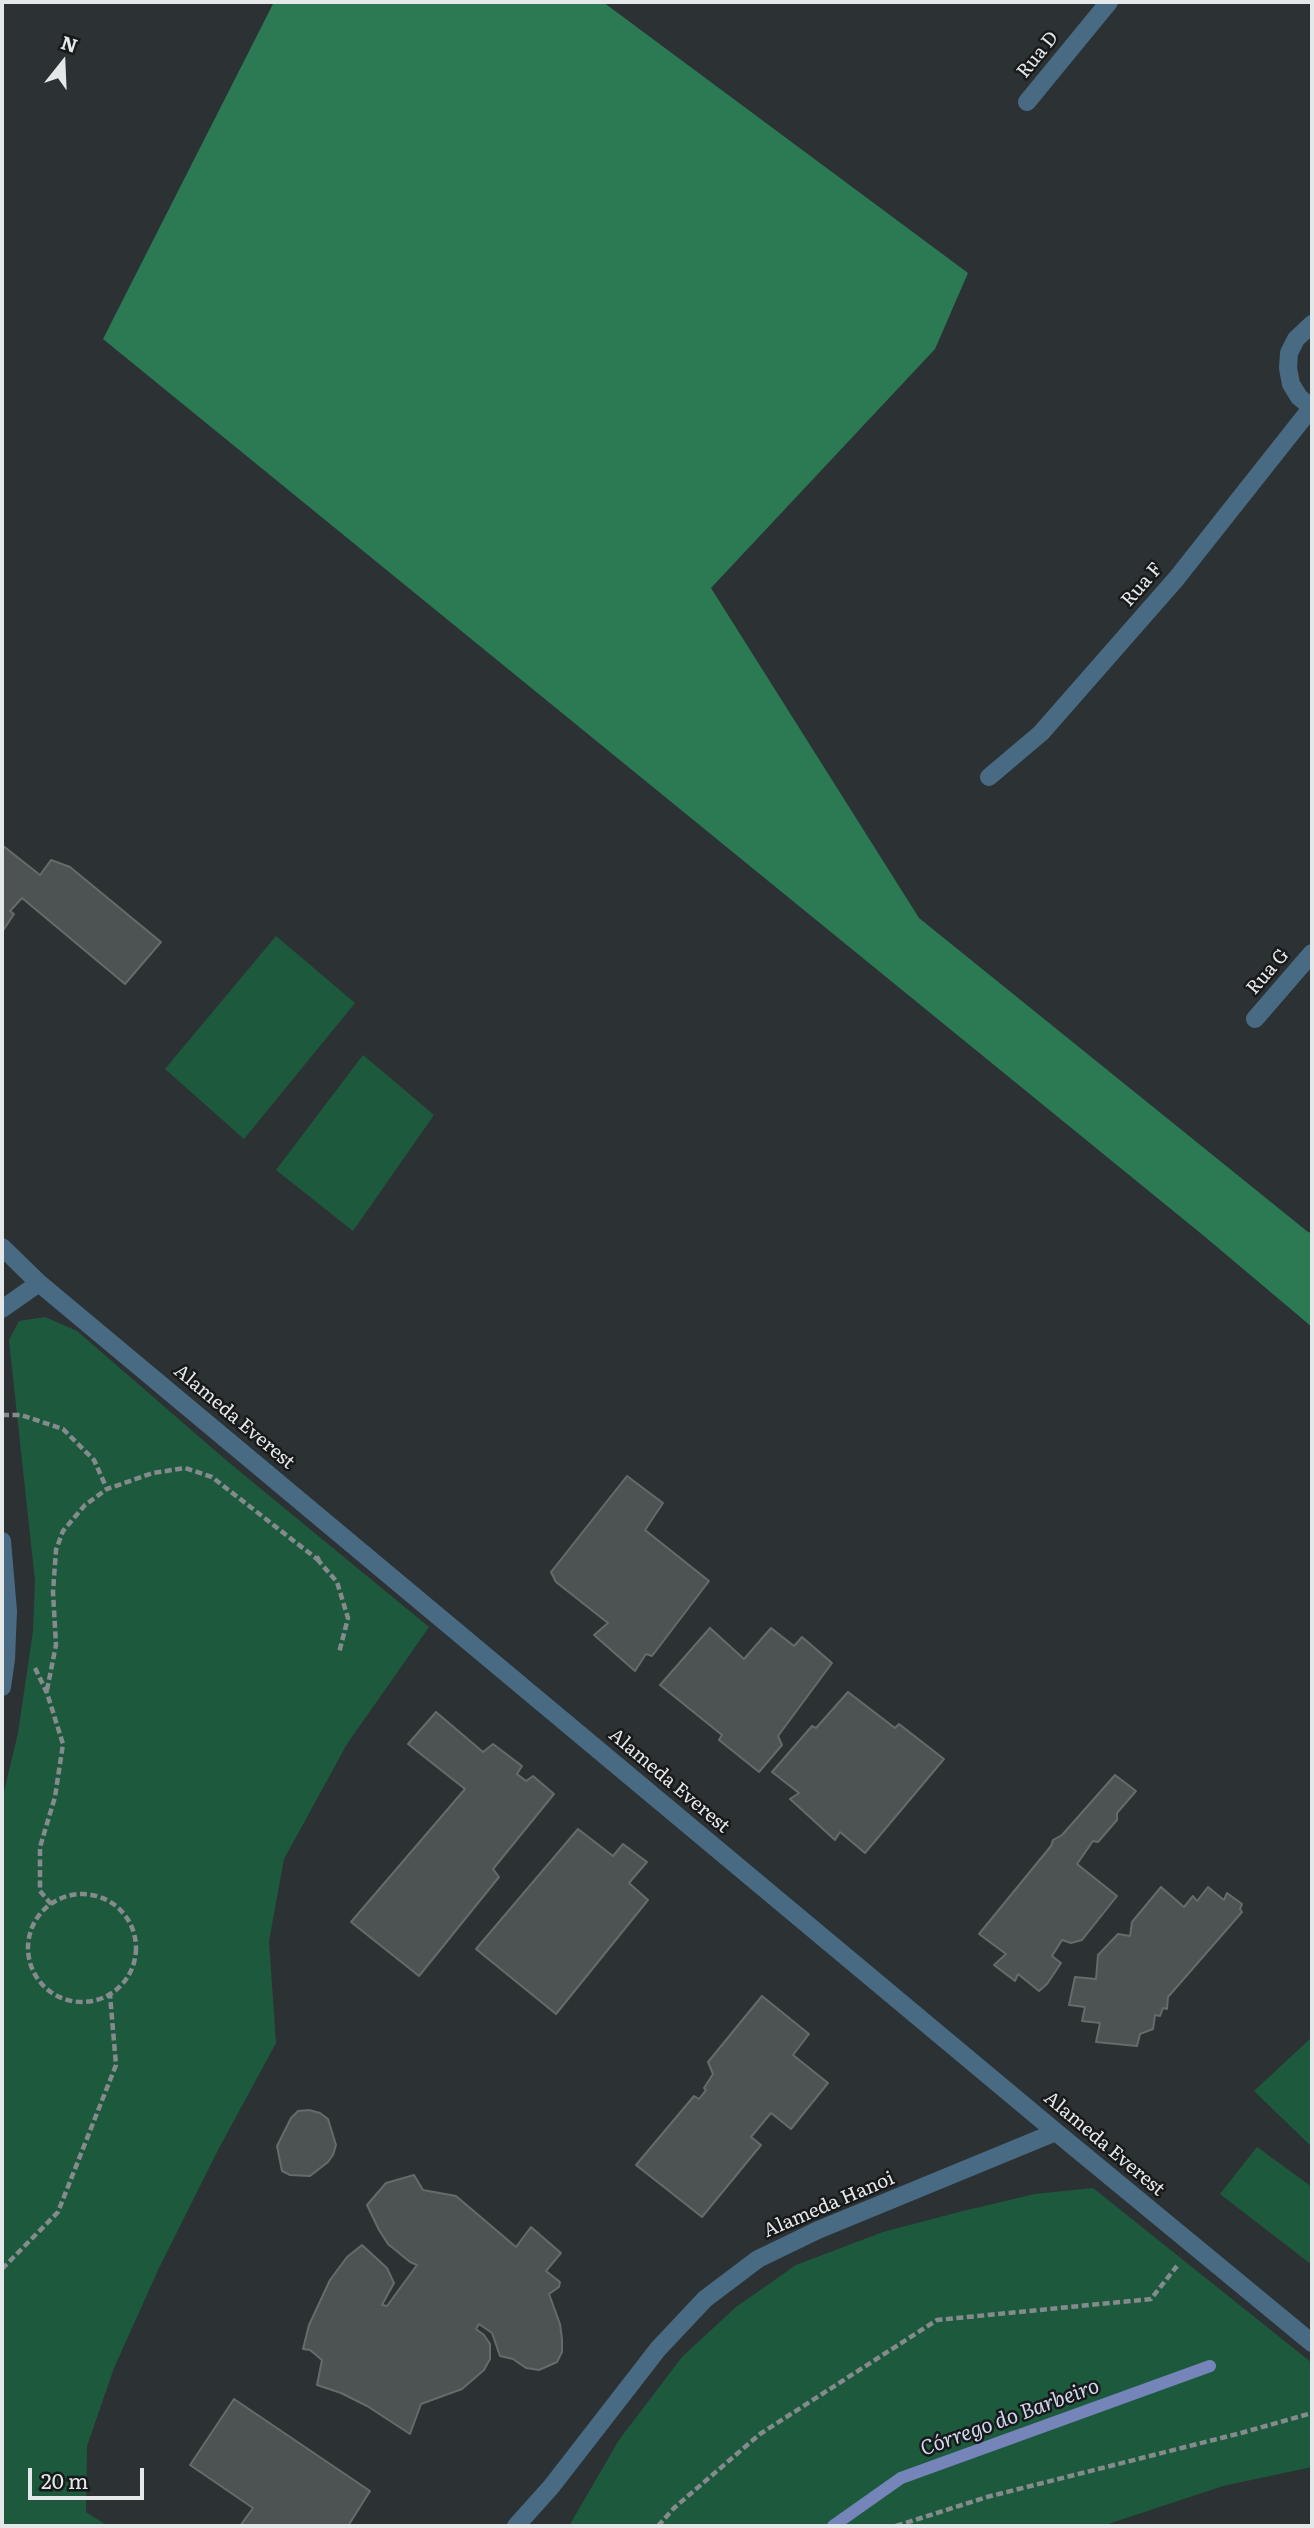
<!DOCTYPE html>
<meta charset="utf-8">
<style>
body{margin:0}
#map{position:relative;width:1314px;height:2528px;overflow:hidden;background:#2c3234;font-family:Literata,serif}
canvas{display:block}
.frame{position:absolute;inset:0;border:4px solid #e4e8e9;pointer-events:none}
.north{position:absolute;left:28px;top:28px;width:70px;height:70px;-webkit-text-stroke:5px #17191a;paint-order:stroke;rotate:18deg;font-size:19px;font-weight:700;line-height:28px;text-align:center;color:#e4e8e9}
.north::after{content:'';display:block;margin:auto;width:24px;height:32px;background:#e4e8e9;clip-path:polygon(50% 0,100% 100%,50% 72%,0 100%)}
.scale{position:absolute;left:28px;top:2468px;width:116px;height:32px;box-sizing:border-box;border:4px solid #e4e8e9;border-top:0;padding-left:9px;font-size:21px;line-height:24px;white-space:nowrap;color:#e4e8e9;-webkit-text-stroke:5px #17191a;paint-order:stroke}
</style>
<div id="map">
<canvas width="1314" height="2528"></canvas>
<div class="frame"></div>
<div class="north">N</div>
<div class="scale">20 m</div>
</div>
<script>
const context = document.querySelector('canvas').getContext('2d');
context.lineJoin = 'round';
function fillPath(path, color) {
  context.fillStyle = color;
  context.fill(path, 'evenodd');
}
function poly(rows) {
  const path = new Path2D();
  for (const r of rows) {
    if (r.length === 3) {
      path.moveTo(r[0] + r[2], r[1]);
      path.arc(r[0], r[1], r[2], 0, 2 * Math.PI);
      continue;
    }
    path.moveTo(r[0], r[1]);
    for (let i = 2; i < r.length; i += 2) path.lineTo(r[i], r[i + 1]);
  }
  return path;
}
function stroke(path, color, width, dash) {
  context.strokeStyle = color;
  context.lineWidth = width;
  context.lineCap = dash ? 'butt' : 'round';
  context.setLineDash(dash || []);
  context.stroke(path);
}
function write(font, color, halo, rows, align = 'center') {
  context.font = font + ' Literata,serif';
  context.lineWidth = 5;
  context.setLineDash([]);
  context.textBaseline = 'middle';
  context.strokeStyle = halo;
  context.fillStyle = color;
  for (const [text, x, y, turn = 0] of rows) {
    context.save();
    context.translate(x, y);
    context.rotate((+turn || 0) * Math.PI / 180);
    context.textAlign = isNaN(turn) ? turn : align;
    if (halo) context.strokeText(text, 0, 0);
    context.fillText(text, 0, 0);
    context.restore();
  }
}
const green = poly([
 [276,936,355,1003,244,1139,165,1069],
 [363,1055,434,1115,353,1231,276,1170],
 [45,1317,77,1331,227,1461,429,1627,347,1744,284,1859,269,1941,276,2043,218,2150,159,2268,114,2368,87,2446,86,2512,108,2526,2,2526,2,1800,18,1733,33,1631,35,1581,9,1340,19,1321],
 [1312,2037,1312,2147,1254,2091],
 [1257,2147,1312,2187,1312,2265,1220,2194],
 [1093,2188,1312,2363,1312,2467,1223,2486,1102,2526,569,2526,619,2440,682,2357,736,2307,796,2265,883,2232,963,2211,1035,2194]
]);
const forest = poly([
 [274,2,603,2,968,273,935,349,711,588,919,918,1308,1232,1312,1233,1312,1327,1204,1236,103,339]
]);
const stream = poly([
 [833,2526,901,2478,1210,2366]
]);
const building = poly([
 [2,845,40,875,51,860,70,867,161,942,125,984,22,898,10,911,14,914,2,932,2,845],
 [627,1476,663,1503,645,1530,709,1581,652,1656,646,1654,635,1671,594,1635,608,1623,556,1582,551,1572,627,1476],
 [710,1628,744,1659,771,1628,794,1646,802,1637,832,1663,778,1736,782,1745,759,1772,719,1740,722,1735,660,1685,710,1628],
 [848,1692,895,1728,899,1724,944,1759,865,1853,840,1832,835,1840,790,1799,799,1793,772,1772,812,1726,816,1728,848,1692],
 [436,1712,483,1752,493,1744,522,1766,517,1774,526,1781,533,1776,554,1794,493,1869,499,1877,419,1976,351,1922,465,1789,408,1744,436,1712],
 [1115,1775,1136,1791,1117,1813,1117,1820,1098,1842,1093,1841,1077,1864,1117,1896,1082,1940,1071,1943,1062,1940,1052,1956,1061,1963,1047,1984,1039,1991,1018,1974,1015,1981,994,1965,1006,1954,979,1934,1051,1846,1053,1840,1062,1835,1115,1775],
 [578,1829,613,1856,623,1844,647,1862,629,1883,648,1900,556,2014,476,1949,578,1829],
 [1161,1887,1184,1907,1193,1896,1197,1901,1208,1887,1224,1900,1227,1893,1242,1904,1240,1909,1242,1912,1168,1997,1167,2009,1163,2008,1160,2016,1155,2015,1153,2029,1140,2034,1137,2046,1096,2042,1100,2023,1082,2021,1085,2007,1069,2005,1075,1977,1096,1979,1098,1955,1118,1934,1130,1936,1132,1922,1161,1887],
 [762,1996,809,2034,793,2055,828,2083,791,2129,771,2113,751,2137,761,2145,702,2217,636,2165,694,2096,699,2099,706,2090,704,2088,713,2074,708,2062,762,1996],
 [309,2110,320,2113,328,2119,336,2145,333,2155,328,2162,310,2176,290,2175,282,2171,277,2146,291,2118,298,2111,309,2110],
 [414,2175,423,2190,456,2196,516,2247,531,2227,561,2253,546,2271,560,2282,559,2287,549,2294,560,2324,562,2339,562,2352,557,2362,539,2370,526,2368,513,2359,500,2356,492,2333,479,2324,476,2329,484,2335,490,2344,490,2359,484,2370,462,2389,421,2404,410,2434,367,2406,341,2393,317,2385,322,2360,310,2350,303,2349,309,2325,330,2280,347,2257,362,2245,387,2268,394,2283,382,2305,387,2306,417,2265,410,2262,388,2244,379,2230,367,2205,386,2183,414,2175],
 [234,2399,370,2491,348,2526,240,2526,253,2508,190,2465,234,2399]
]);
const path = poly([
 [2,1415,21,1415,63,1429,94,1460,107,1489,153,1473,185,1468,212,1477,317,1559,322,1556],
 [317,1559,337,1582,348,1618,339,1653],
 [35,1668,47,1693,63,1744,55,1797,40,1847,40,1891,51,1904],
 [47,1690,56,1645,53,1592,56,1550,63,1531,85,1505,107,1489],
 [82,1948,54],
 [2,2269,58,2212,116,2065,110,1995],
 [658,2526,674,2508,760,2434,937,2320,1151,2299,1177,2266],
 [896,2526,987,2497,1241,2433,1312,2413]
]);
const street = poly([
 [1027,102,1109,2],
 [1312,324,1296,339,1289,353,1288,368,1291,384,1299,397,1312,408],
 [989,777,1041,733,1176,579,1312,407],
 [1255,1019,1312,953],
 [2,1247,39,1283,1056,2132,1312,2343],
 [2,1309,39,1283],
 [2,1541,8,1611,6,1659,2,1687],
 [516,2526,551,2487,658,2349,705,2299,758,2259,818,2230,1056,2132]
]);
const streetNames = [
 ["Rua D",1038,55,-51],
 ["Rua F",1142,585,-49],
 ["Rua G",1268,972,-49],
 ["Alameda Everest",234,1417,40],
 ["Alameda Everest",669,1781,40],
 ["Alameda Everest",1104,2144,40],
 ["Alameda Hanoi",829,2205,-23]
];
const waterNames = [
 ["Córrego do Barbeiro",1010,2418,-20]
];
fillPath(green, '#1d5a3d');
fillPath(forest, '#2b7a54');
stroke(stream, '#7585b9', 12);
fillPath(building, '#4c5352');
stroke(building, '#646b6a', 2);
stroke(path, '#858b8c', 4.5, [7, 3.5]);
stroke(street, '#496a83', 18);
write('19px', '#e4e8e9', '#17191a', streetNames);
write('italic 21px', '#ced6eb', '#17191a', waterNames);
</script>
